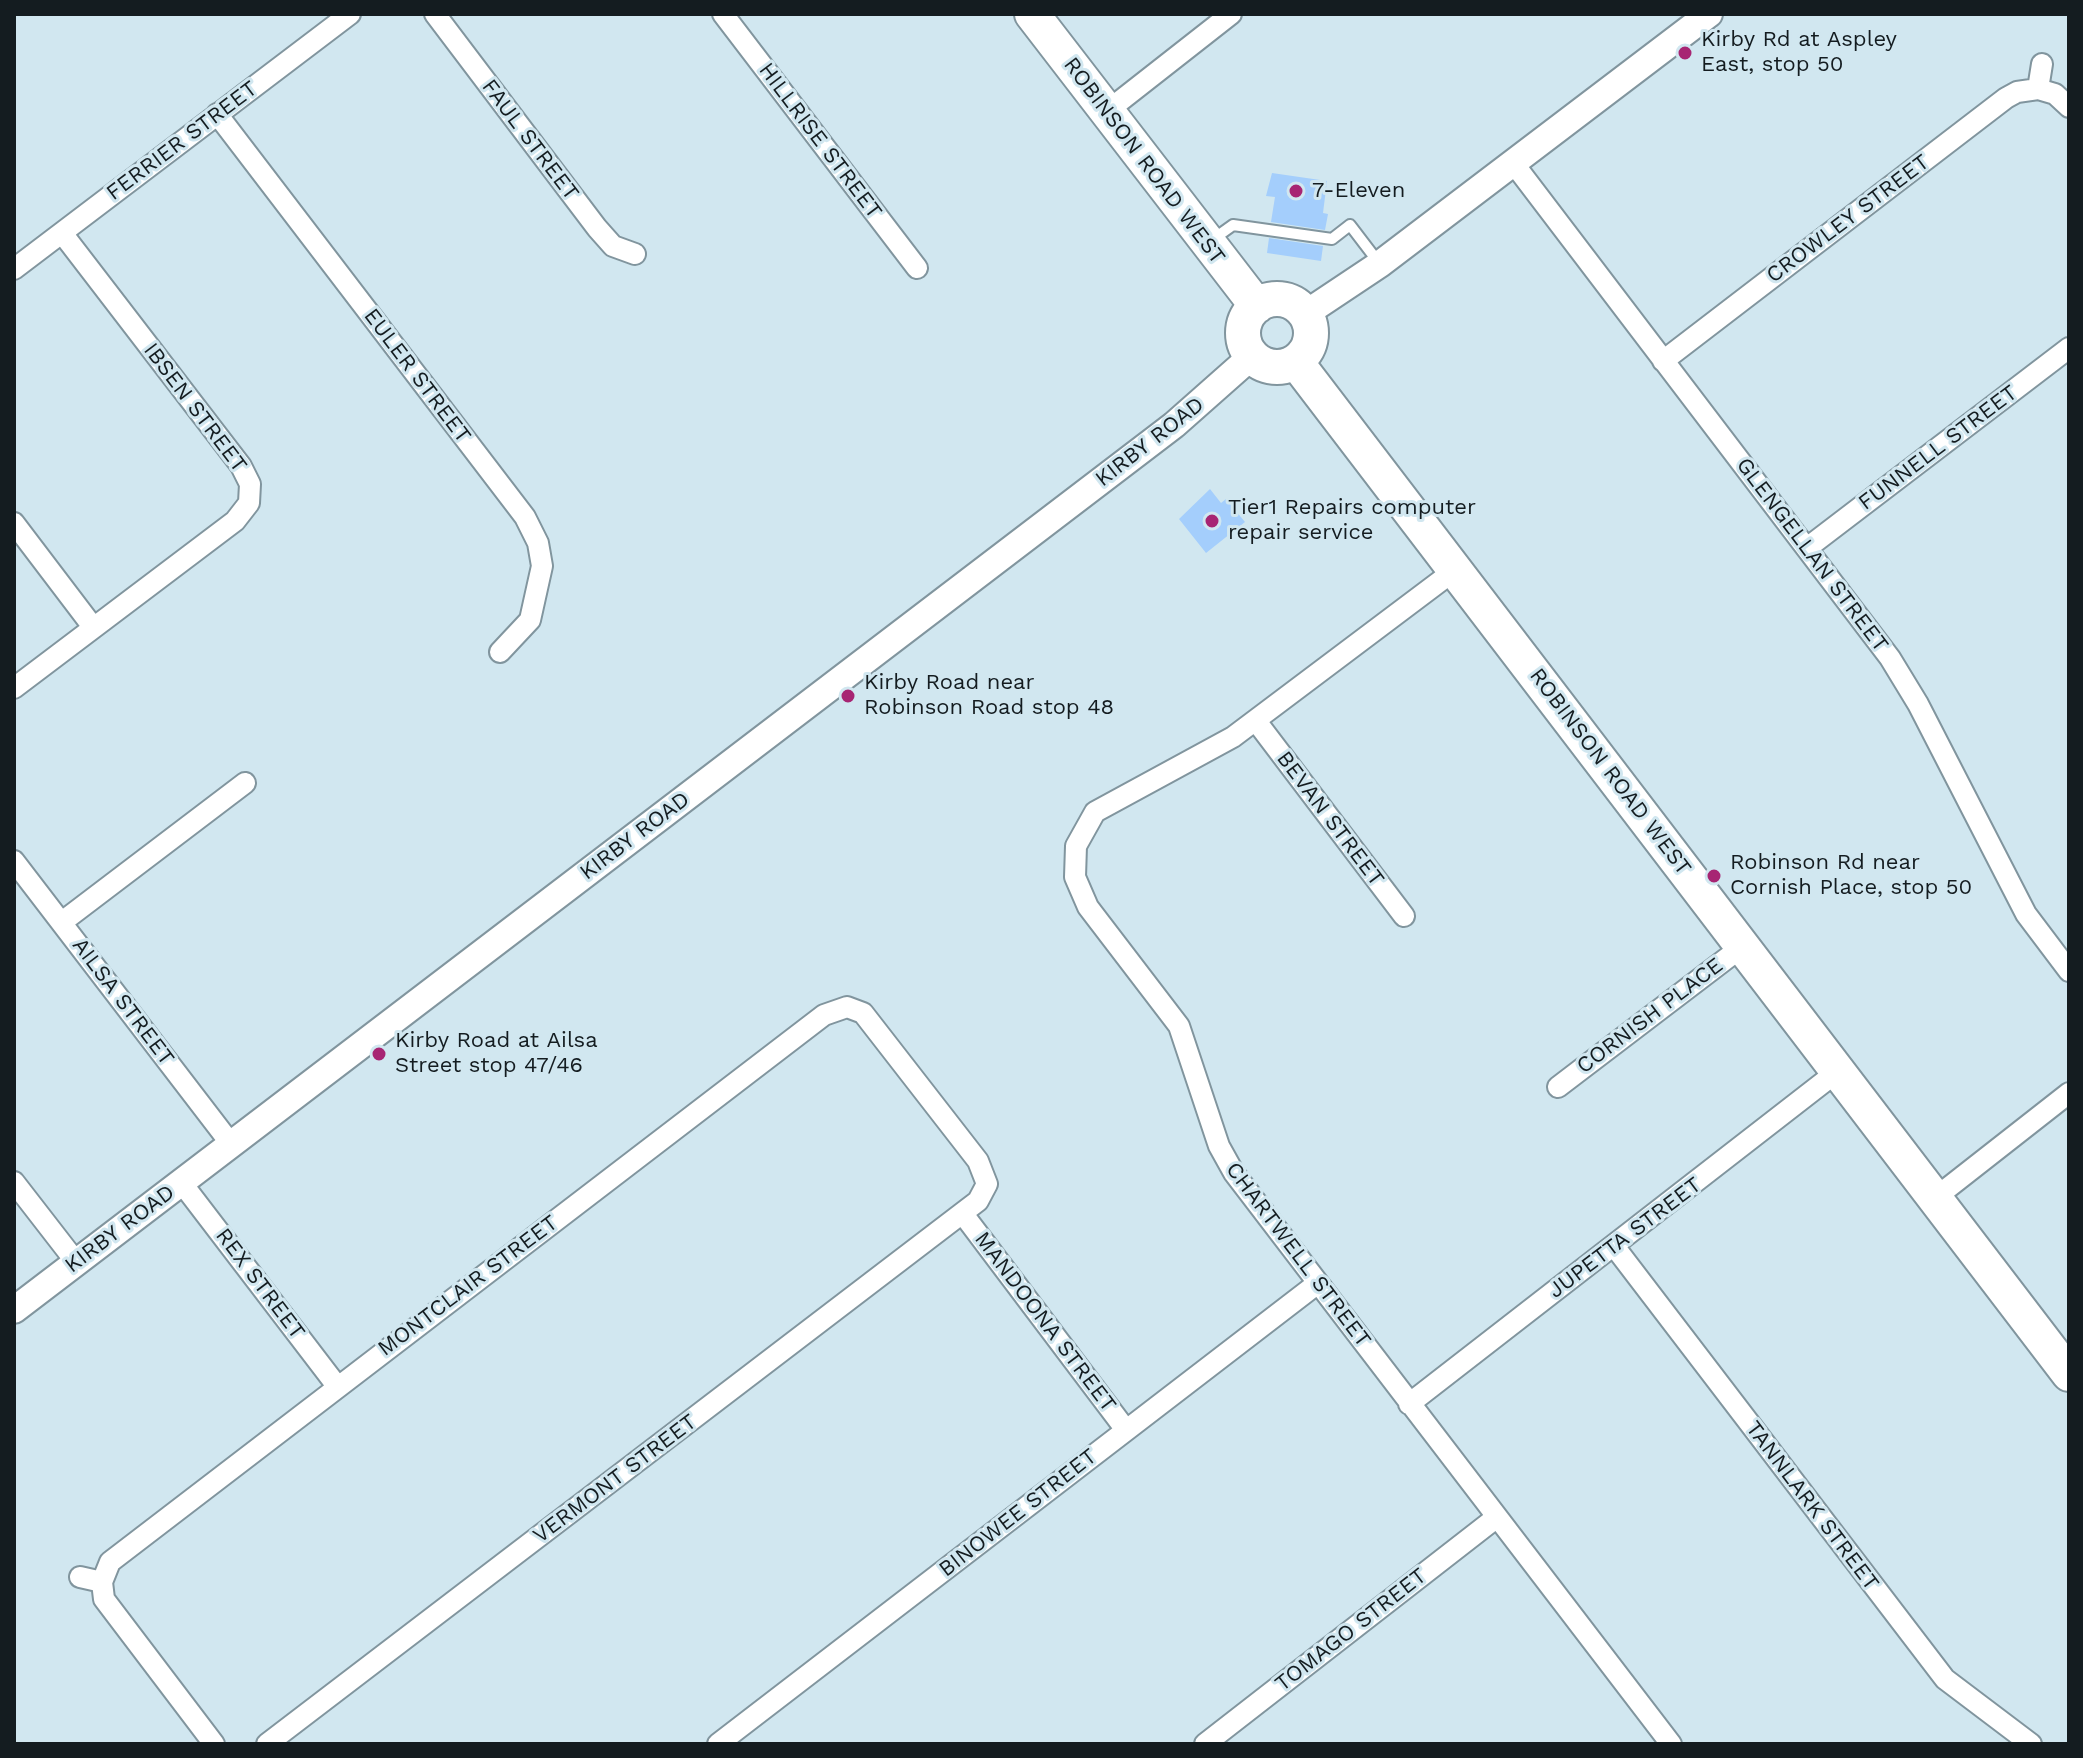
<!DOCTYPE html>
<style>
body{margin:0}
#map{position:relative;width:2083px;height:1758px;overflow:hidden;background:#d1e7f0;font-family:"Work Sans",sans-serif}
canvas{display:block}
.frame{position:absolute;inset:0;border:16px solid #141c20;pointer-events:none}
</style>
<div id="map">
<canvas width="2083" height="1758"></canvas>
<div class="frame"></div>
</div>
<script>
const context = document.querySelector('canvas').getContext('2d');
context.lineJoin = 'round';
function fillPath(path, color) {
  context.fillStyle = color;
  context.fill(path, 'evenodd');
}
function poly(rows) {
  const path = new Path2D();
  for (const r of rows) {
    if (r.length === 3) {
      path.moveTo(r[0] + r[2], r[1]);
      path.arc(r[0], r[1], r[2], 0, 2 * Math.PI);
      continue;
    }
    path.moveTo(r[0], r[1]);
    for (let i = 2; i < r.length; i += 2) path.lineTo(r[i], r[i + 1]);
  }
  return path;
}
function stroke(path, color, width, dash) {
  context.strokeStyle = color;
  context.lineWidth = width;
  context.lineCap = dash ? 'butt' : 'round';
  context.setLineDash(dash || []);
  context.stroke(path);
}
function write(font, color, halo, rows, align = 'center') {
  context.font = font + ' "Work Sans",sans-serif';
  context.lineWidth = 6;
  context.setLineDash([]);
  context.textBaseline = 'middle';
  context.strokeStyle = halo;
  context.fillStyle = color;
  for (const [text, x, y, turn = 0] of rows) {
    context.save();
    context.translate(x, y);
    context.rotate((+turn || 0) * Math.PI / 180);
    context.textAlign = isNaN(turn) ? turn : align;
    if (halo) context.strokeText(text, 0, 0);
    context.fillText(text, 0, 0);
    context.restore();
  }
}
const building = poly([
 [1272,173,1327,181,1323,213,1328,214,1325,230,1271,222,1275,197,1266,196],
 [1269,238,1323,246,1321,261,1267,253],
 [1210,489,1221,503,1226,499,1245,522,1206,553,1179,519]
]);
const service = poly([
 [1212,240,1233,225,1332,239,1350,225,1379,263]
]);
const minor = poly([
 [435,14,597,228,613,246,635,254],
 [723,14,917,268],
 [2038,89,2042,64],
 [1106,112,1231,14],
 [217,114,525,517,538,543,542,566,530,620,500,652],
 [1514,164,1890,658,1918,704,2026,914,2069,971],
 [14,269,350,14],
 [1663,361,2006,98,2017,92,2038,89,2055,94,2069,107],
 [14,523,93,627],
 [1807,548,2069,348],
 [1455,570,1233,737,1095,812,1076,846,1075,877,1088,907,1179,1026,1219,1146,1234,1173,1671,1744],
 [14,688,235,521,249,503,250,484,241,466,62,233],
 [1256,721,1404,916],
 [14,861,231,1144],
 [62,922,245,783],
 [1558,1087,1743,946],
 [14,1182,76,1262],
 [181,1182,337,1386],
 [1935,1198,2069,1093],
 [963,1214,1126,1430],
 [1614,1246,1945,1679,2031,1744],
 [1409,1404,1838,1071],
 [80,1577,102,1582],
 [214,1744,104,1599,102,1582,110,1562,824,1015,847,1007,863,1013,978,1161,987,1184,978,1201,267,1744],
 [718,1744,1318,1283],
 [1205,1744,1497,1517]
]);
const tertiary = poly([
 [1305,314,1380,264,1709,14],
 [14,1310,1174,425,1252,356]
]);
const primary = poly([
 [1032,14,1257,306],
 [1277,333,34],
 [1296,362,2069,1374]
]);
const markers = [
 [1685,53,8,"#a72573"],
 [1296,191,8,"#a72573"],
 [1212,521,8,"#a72573"],
 [848,696,8,"#a72573"],
 [1714,876,8,"#a72573"],
 [379,1054,8,"#a72573"]
];
const poiNames = [
 ["Kirby Rd at Aspley",1701,40],
 ["East, stop 50",1701,65],
 ["7-Eleven",1312,191],
 ["Tier1 Repairs computer",1228,508],
 ["repair service",1228,533],
 ["Kirby Road near",864,683],
 ["Robinson Road stop 48",864,708],
 ["Robinson Rd near",1730,863],
 ["Cornish Place, stop 50",1730,888],
 ["Kirby Road at Ailsa",395,1041],
 ["Street stop 47/46",395,1066]
];
const streetNames = [
 ["FAUL STREET",530,140,53],
 ["FERRIER STREET",182,141,-37],
 ["HILLRISE STREET",820,141,53],
 ["ROBINSON ROAD WEST",1144,161,53],
 ["CROWLEY STREET",1848,219,-37],
 ["EULER STREET",417,376,53],
 ["IBSEN STREET",195,408,53],
 ["KIRBY ROAD",1150,442,-38],
 ["FUNNELL STREET",1938,448,-37],
 ["GLENGELLAN STREET",1812,555,53],
 ["ROBINSON ROAD WEST",1610,772,53],
 ["BEVAN STREET",1330,819,53],
 ["KIRBY ROAD",635,836,-37],
 ["AILSA STREET",123,1002,53],
 ["CORNISH PLACE",1650,1016,-37],
 ["KIRBY ROAD",120,1229,-37],
 ["JUPETTA STREET",1625,1238,-37],
 ["CHARTWELL STREET",1298,1255,53],
 ["REX STREET",260,1284,53],
 ["MONTCLAIR STREET",468,1286,-37],
 ["MANDOONA STREET",1045,1322,53],
 ["VERMONT STREET",615,1479,-37],
 ["TANNLARK STREET",1812,1506,53],
 ["BINOWEE STREET",1018,1513,-38],
 ["TOMAGO STREET",1351,1630,-38]
];
fillPath(building, '#a4cefc');
stroke(service, '#81959e', 14);
stroke(minor, '#81959e', 24);
stroke(tertiary, '#81959e', 30);
stroke(primary, '#81959e', 38);
stroke(service, '#fff', 10);
stroke(minor, '#fff', 20);
stroke(tertiary, '#fff', 26);
stroke(primary, '#fff', 34);
for (const [x, y, r, color] of markers) {
  const dot = new Path2D();
  dot.arc(x, y, r, 0, 2 * Math.PI);
  context.fillStyle = color;
  context.fill(dot);
  stroke(dot, '#d1e7f0', 3);
}
write('22px', '#141c20', '#d1e7f0', poiNames, 'left');
write('22px', '#141c20', '#d1e7f0', streetNames);
</script>
